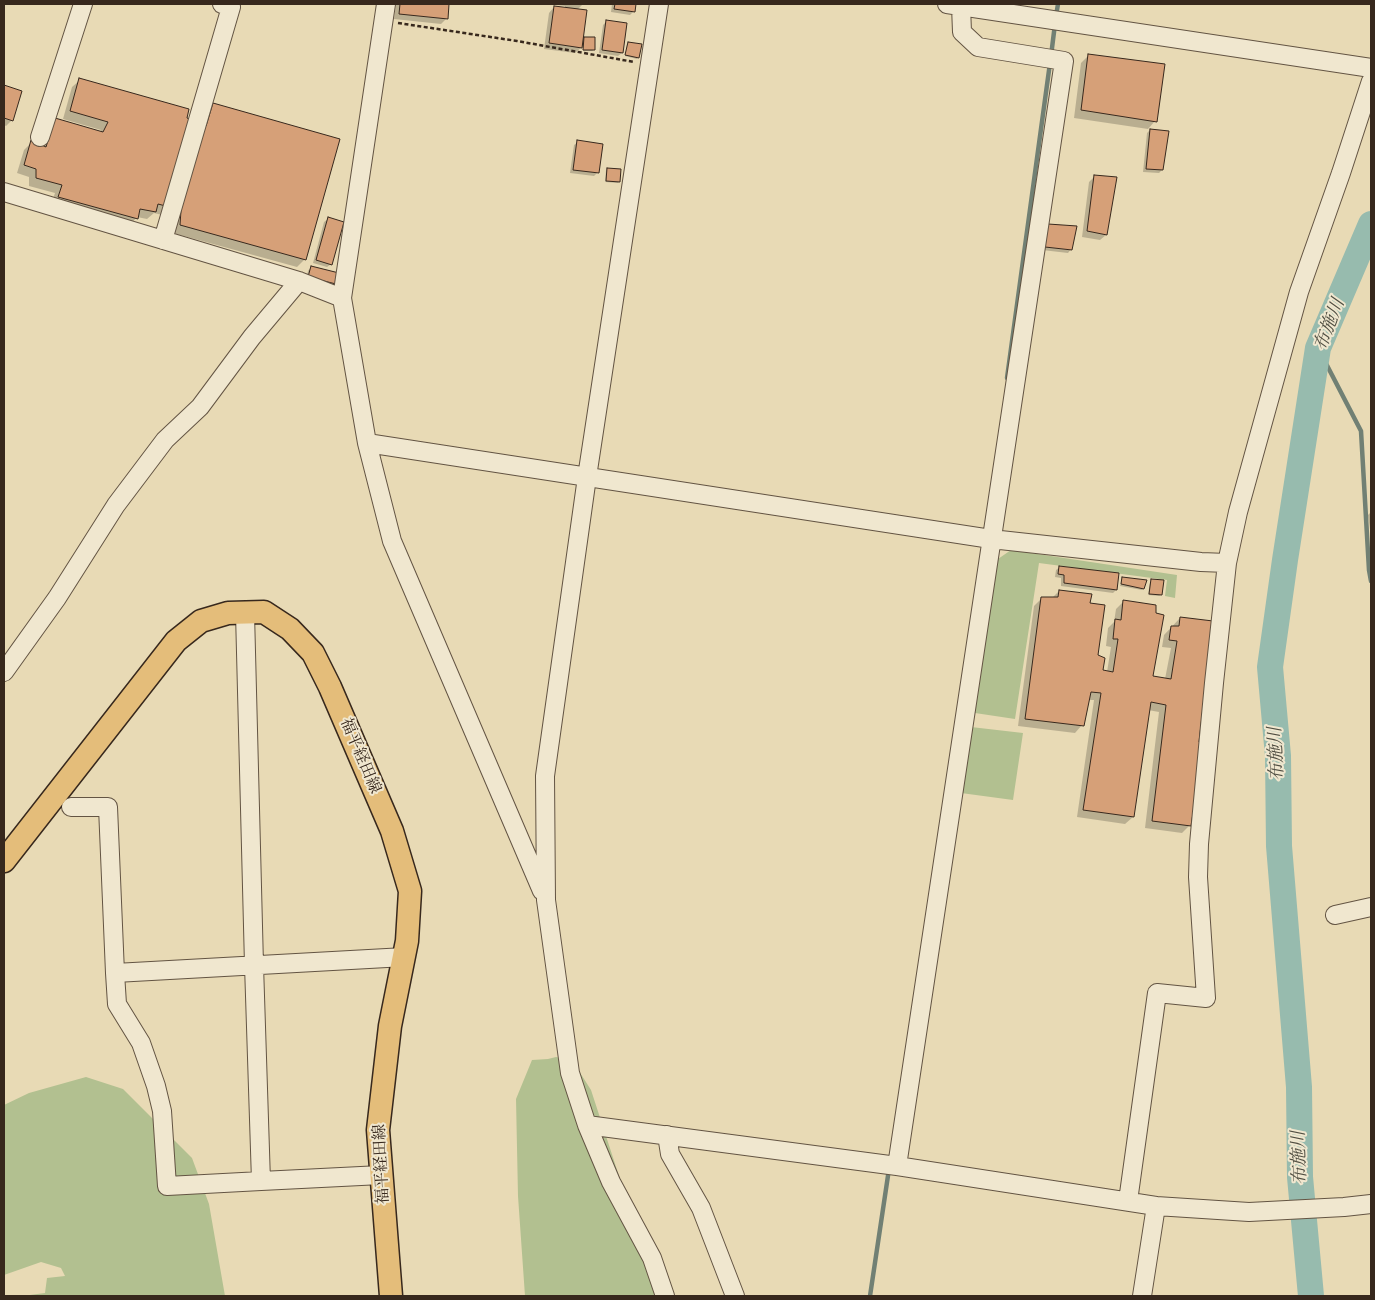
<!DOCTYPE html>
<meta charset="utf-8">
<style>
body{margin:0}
#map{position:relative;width:1375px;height:1300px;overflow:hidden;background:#e8dab5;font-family:"IM FELL French Canon",serif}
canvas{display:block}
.frame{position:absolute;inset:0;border:5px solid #37281d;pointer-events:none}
</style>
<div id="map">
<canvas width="1375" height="1300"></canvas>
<div class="frame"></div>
</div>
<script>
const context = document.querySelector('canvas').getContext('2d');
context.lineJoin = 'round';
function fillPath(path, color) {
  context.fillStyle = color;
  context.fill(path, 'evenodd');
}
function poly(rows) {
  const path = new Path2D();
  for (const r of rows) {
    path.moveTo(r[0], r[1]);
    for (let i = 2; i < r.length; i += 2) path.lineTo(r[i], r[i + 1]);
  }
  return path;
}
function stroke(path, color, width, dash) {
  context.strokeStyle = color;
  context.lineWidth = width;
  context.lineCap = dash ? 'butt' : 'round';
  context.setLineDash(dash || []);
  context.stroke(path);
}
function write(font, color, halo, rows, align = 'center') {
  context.font = font + ' "IM FELL French Canon","Noto Serif JP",serif';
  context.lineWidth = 4;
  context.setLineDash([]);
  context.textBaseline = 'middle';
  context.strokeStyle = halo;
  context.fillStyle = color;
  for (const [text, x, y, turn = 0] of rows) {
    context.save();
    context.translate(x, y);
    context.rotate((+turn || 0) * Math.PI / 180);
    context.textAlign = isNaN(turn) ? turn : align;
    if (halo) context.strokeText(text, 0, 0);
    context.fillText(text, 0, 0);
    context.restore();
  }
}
const green = poly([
 [1011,550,1177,575,1175,598,1165,596,1167,580,1039,563,1015,719,975,713,998,559],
 [971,727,1023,733,1013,800,961,793],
 [556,1057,572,1060,591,1090,633,1219,660,1296,525,1296,518,1196,516,1099,532,1060,548,1059],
 [86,1077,123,1089,192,1158,209,1204,225,1296,22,1296,45,1293,47,1278,65,1276,61,1268,41,1262,4,1275,4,1105,29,1093]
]);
const shadow = poly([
 [396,4,448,4,446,19,441,24,394,19],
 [549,4,583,4,577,10,582,41,584,38,594,50,592,51,583,51,583,46,575,53,544,49,549,13,554,7,565,9,565,6],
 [612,4,634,4,634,11,630,15,611,12],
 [607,21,622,53,618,56,599,53,603,25],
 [628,43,638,57,637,59,625,56,627,44],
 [1089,55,1155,121,1148,129,1074,118,1081,63],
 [80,80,202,126,206,112,214,104,305,259,297,267,173,233,174,218,154,213,147,219,137,217,129,226,51,205,55,193,29,186,29,177,17,173,24,150,47,127,100,132,101,130,63,119,72,87],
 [4,87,20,91,12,120,6,126,4,125],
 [1150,130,1162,170,1159,173,1143,172,1147,133],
 [578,142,597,173,594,176,570,173,574,145],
 [607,169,619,182,618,183,605,182,606,170],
 [1095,176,1106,235,1100,240,1082,237,1089,182],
 [328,219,331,264,327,267,313,263,324,222],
 [1045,229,1071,249,1068,253,1042,250],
 [311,267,335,283,332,287,306,280,308,271],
 [1371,512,1371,537,1368,515],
 [1060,567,1116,590,1113,593,1061,586,1061,578,1055,577,1056,570],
 [1122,578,1143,589,1142,590,1120,586],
 [1152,580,1161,595,1159,596,1148,595,1150,582],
 [1059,591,1088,604,1096,656,1101,671,1107,672,1111,647,1106,646,1108,628,1114,622,1116,609,1123,602,1152,677,1165,679,1171,648,1162,647,1164,635,1180,618,1197,743,1190,825,1182,833,1145,828,1159,712,1148,710,1133,817,1125,824,1077,817,1094,700,1088,700,1082,725,1075,733,1018,726,1034,606,1042,598,1052,598]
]);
const stream = poly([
 [1056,16,1058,4],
 [1051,56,1055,24],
 [1318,348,1361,431,1369,570,1371,581],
 [1007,378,1050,63],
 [870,1296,889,1169]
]);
const river = poly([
 [1311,1296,1300,1177,1299,1087,1279,846,1278,756,1270,667,1285,560,1318,348,1371,224]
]);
const building = poly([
 [400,4,449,4,448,19,399,14,400,4],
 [615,4,636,4,635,12,614,9,615,4],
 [554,6,587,10,582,48,549,43,554,6],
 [606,20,627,23,623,53,602,50,606,20],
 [584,37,595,37,595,50,583,50,584,37],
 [628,42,642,44,639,58,625,55,628,42],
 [1088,54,1165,64,1157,122,1081,110,1088,54],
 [79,78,189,109,187,118,206,126,213,103,340,139,306,260,180,225,181,210,158,204,156,212,140,209,138,219,58,197,62,185,36,178,36,169,24,165,31,140,46,147,55,118,103,132,108,122,70,111,79,78],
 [4,85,22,91,13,121,4,118,4,85],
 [1150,129,1169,131,1163,170,1146,169,1150,129],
 [577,140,603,144,599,173,573,170,577,140],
 [607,168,621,169,620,182,606,181,607,168],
 [1094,175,1117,177,1107,235,1087,231,1094,175],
 [328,217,344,222,332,265,316,260,328,217],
 [1048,224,1077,226,1072,250,1045,247,1048,224],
 [311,266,339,273,336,284,308,277,311,266],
 [1059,566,1119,573,1117,590,1064,583,1064,575,1058,574,1059,566],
 [1122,577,1147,580,1144,589,1121,584,1122,577],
 [1151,579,1164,580,1162,595,1149,594,1151,579],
 [1059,590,1092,594,1090,603,1105,605,1098,655,1105,658,1103,670,1113,672,1118,639,1113,639,1115,619,1121,620,1123,600,1156,605,1156,613,1164,615,1153,676,1171,679,1177,641,1169,640,1171,626,1179,626,1180,617,1213,621,1199,742,1204,743,1191,826,1152,821,1166,705,1151,702,1134,817,1083,810,1101,693,1091,692,1084,726,1025,719,1041,597,1058,597,1059,590]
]);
const path = poly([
 [398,23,517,41,634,62]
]);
const minor = poly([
 [386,4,342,298,367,443,392,541,542,891],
 [659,4,587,477,545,776,546,900,570,1073,587,1125,611,1182,652,1258,665,1296],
 [947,4,1371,68],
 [40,137,83,4],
 [4,192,299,281,342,298],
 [163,240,231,7,222,4],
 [367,443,991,539,1201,562,1227,563],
 [245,613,254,965,261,1181,381,1175],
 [4,672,57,598,116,505,165,440,200,407,252,337,299,281],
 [71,807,108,807,115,973,405,957],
 [1335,915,1371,907],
 [115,973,117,1004,141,1043,156,1086,162,1111,167,1186,261,1181],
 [587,1125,897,1166,1156,1206,1249,1212,1344,1207,1371,1204],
 [667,1135,670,1154,701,1208,735,1296],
 [897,1166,1064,61,978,47,962,32,961,6],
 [1128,1201,1157,993,1206,998,1198,877,1199,844,1214,683,1227,563,1238,512,1299,292,1341,173,1371,81],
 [1142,1296,1156,1206]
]);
const major = poly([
 [4,861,176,641,201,621,228,613,264,612,290,629,313,653,330,687,392,831,410,891,407,941,390,1026,378,1130,391,1296]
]);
const streetNames = [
 ["福平経田線",360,756,67],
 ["福平経田線",382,1164,-93]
];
const waterNames = [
 ["布施川",1330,325,-69],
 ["布施川",1277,754,-93],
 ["布施川",1300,1158,-92]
];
fillPath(green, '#b2c090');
fillPath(shadow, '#0003');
stroke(stream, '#718074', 4.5);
stroke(river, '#97bbae', 26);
fillPath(building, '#d6a078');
stroke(building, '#37281d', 1);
stroke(minor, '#635443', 20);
stroke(major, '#37281d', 25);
stroke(path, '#37281d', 2.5, [4, 2.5]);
stroke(minor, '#f0e7cf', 18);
stroke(major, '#e4bd7a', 22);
write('16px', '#37281d', '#f0e7cf', streetNames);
write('italic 18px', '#4f4d41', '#f0e7cf', waterNames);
</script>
